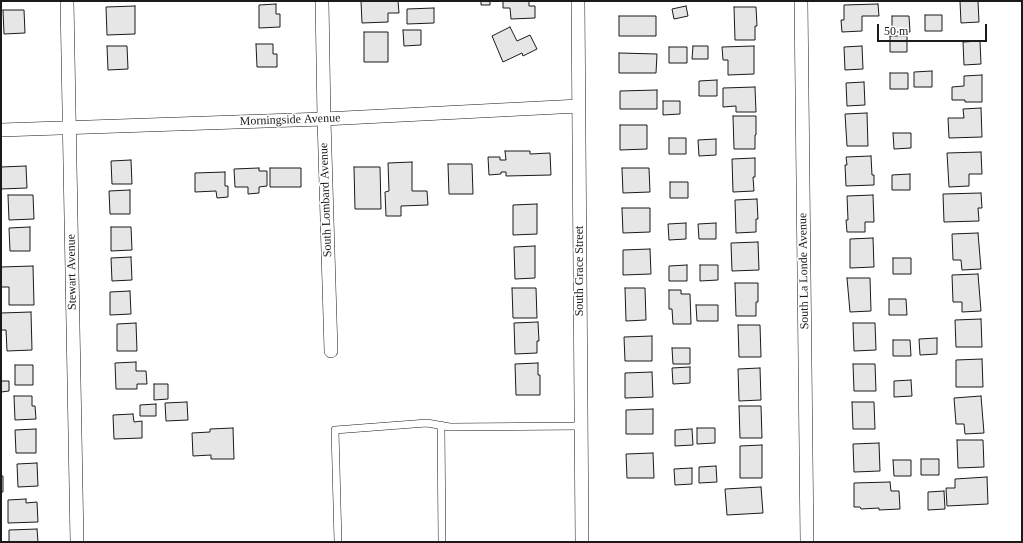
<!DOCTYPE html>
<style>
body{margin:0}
#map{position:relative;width:1023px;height:543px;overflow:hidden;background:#fff;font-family:"Times New Roman",serif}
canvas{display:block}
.frame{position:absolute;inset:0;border:2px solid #1a1a1a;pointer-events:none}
.scale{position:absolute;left:877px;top:24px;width:110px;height:18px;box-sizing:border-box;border:2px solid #1a1a1a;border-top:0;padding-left:5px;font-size:12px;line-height:14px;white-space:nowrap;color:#1a1a1a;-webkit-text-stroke:3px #fff;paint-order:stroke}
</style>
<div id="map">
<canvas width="1023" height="543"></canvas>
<div class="frame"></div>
<div class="scale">50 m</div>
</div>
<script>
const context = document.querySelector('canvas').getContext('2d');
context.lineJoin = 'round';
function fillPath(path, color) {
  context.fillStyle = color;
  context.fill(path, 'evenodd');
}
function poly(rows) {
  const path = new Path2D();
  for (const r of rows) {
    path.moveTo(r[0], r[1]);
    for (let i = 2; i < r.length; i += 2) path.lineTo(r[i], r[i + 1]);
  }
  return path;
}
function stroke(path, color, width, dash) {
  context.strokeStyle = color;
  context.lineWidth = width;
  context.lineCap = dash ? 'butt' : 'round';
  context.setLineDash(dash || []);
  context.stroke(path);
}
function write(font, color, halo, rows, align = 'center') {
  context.font = font + ' "Times New Roman",serif';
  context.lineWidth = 3;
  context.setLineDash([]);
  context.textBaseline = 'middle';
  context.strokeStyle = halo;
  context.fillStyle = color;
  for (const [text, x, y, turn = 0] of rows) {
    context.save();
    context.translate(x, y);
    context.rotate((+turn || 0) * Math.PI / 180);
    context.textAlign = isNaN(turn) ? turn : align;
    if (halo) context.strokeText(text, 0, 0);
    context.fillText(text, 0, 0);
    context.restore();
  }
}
const building = poly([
 [361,1,398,1,399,13,388,13,388,22,362,23,361,1],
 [481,1,490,1,490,5,481,5,481,1],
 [503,1,529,1,529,6,535,6,535,18,511,19,510,8,503,8,503,1],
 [960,1,978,1,979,22,961,23,960,1],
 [276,4,276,14,280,14,280,27,259,28,259,5,276,4],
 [878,4,879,16,862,16,862,31,842,32,841,20,844,20,844,5,878,4],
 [135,6,135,34,107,35,106,7,135,6],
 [686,6,688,16,674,19,672,9,686,6],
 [734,7,756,7,757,26,755,26,755,40,735,40,734,7],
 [434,8,434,23,407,24,407,9,434,8],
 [3,10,24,10,25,33,4,34,3,10],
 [925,15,942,15,942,31,925,31,925,15],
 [619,16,656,16,656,36,619,36,619,16],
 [892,16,909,16,910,32,892,32,892,16],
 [510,27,517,41,530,35,537,49,523,56,522,53,503,62,492,36,510,27],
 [403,30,421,30,421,45,404,46,403,30],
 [364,32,388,32,388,62,364,62,364,32],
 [890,36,907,36,907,52,890,52,890,36],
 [980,41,981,64,964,65,963,42,980,41],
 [256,44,273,44,273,54,277,54,277,67,257,67,256,44],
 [107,46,127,46,128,69,108,70,107,46],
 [693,46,708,46,708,59,692,59,693,46],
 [754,46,754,74,728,75,728,60,723,60,722,47,754,46],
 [862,46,863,69,845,70,844,47,862,46],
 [669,47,687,47,687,63,669,63,669,47],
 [619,53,657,54,656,73,619,73,619,53],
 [932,71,932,87,914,87,914,72,932,71],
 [890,73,908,73,908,89,890,89,890,73],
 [982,75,982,102,965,102,965,100,952,100,952,87,964,86,964,76,982,75],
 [717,80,717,96,699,96,699,81,717,80],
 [864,82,865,105,847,106,846,83,864,82],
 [755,87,756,112,736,112,736,106,723,107,723,88,755,87],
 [657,90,657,109,620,109,620,91,657,90],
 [663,101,680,101,680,114,663,115,663,101],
 [981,108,982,137,949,138,948,118,964,118,963,109,981,108],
 [867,113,868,146,847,146,845,114,867,113],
 [733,116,756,116,756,135,755,135,755,149,734,149,733,116],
 [620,125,647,125,647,149,620,150,620,125],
 [893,133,911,133,911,148,894,149,893,133],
 [669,138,686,138,686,154,669,154,669,138],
 [716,139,716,155,699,156,698,140,716,139],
 [505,151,530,151,530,154,550,153,551,175,506,176,506,172,501,172,501,174,489,175,488,157,500,157,500,160,506,160,505,151],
 [981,152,982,174,969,174,969,186,949,187,947,153,981,152],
 [871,156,872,175,874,175,874,185,846,186,845,165,847,165,846,157,871,156],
 [755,158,755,177,753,177,754,191,733,192,732,159,755,158],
 [131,160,132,184,112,184,111,161,131,160],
 [412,162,412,191,427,191,428,205,401,206,401,216,386,216,385,192,389,191,388,163,412,162],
 [448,164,472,164,473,194,449,194,448,164],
 [26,166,27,188,1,189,1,167,26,166],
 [354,167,380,167,381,209,355,209,354,167],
 [259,168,259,171,267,171,267,186,259,187,259,193,248,194,248,187,235,187,234,169,259,168],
 [270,168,301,168,301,187,270,187,270,168],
 [622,168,649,168,650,192,623,193,622,168],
 [225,172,225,186,228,186,228,197,217,198,216,191,195,192,195,173,225,172],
 [910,174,910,190,892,190,892,175,910,174],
 [670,182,688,182,688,198,670,198,670,182],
 [130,190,130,214,110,214,109,191,130,190],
 [981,193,982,208,978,208,979,221,944,222,943,194,981,193],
 [8,195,33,195,34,219,9,220,8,195],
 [873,195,874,222,865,222,865,232,847,232,846,220,848,220,847,196,873,195],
 [757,199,758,219,756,219,756,232,736,233,735,200,757,199],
 [537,204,537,234,513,235,513,205,537,204],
 [622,208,650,208,650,232,623,233,622,208],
 [686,223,686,239,669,240,668,224,686,223],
 [716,223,716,239,699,239,698,224,716,223],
 [30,227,30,251,10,251,9,228,30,227],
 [111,227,131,227,132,250,111,251,111,227],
 [978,233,981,269,962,270,961,260,953,260,952,234,978,233],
 [873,238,874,267,850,268,850,239,873,238],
 [758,242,759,270,732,271,731,243,758,242],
 [535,246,535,278,515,279,514,247,535,246],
 [650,249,651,274,623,275,623,250,650,249],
 [131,257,132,280,112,281,111,258,131,257],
 [893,258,911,258,911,274,893,274,893,258],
 [687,265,687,281,669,281,669,266,687,265],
 [700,265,718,265,718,280,700,281,700,265],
 [33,266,34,305,9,305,9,287,1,287,1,267,33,266],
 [978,274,981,311,962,312,962,302,953,302,952,275,978,274],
 [847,278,870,278,871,311,850,312,847,278],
 [735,283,758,283,758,302,756,302,756,316,736,316,735,283],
 [512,288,536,288,537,318,513,318,512,288],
 [625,288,645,288,646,320,626,321,625,288],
 [669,290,681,290,681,294,690,294,691,324,673,324,672,309,669,309,669,290],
 [130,291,131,314,110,315,110,292,130,291],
 [889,299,906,299,907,315,889,315,889,299],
 [696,305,718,305,718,321,697,321,696,305],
 [31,312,32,350,7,351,6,330,1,330,1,313,31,312],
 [981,319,982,347,956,347,955,320,981,319],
 [538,322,539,341,537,341,537,353,515,354,514,323,538,322],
 [136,323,137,351,117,351,117,324,136,323],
 [853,323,875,323,876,350,854,351,853,323],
 [738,325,760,325,761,357,739,357,738,325],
 [652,336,652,361,625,361,624,337,652,336],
 [937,338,937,354,920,355,919,339,937,338],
 [893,340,910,340,911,356,893,356,893,340],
 [672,348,690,348,690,364,673,364,672,348],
 [982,359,983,387,956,387,956,360,982,359],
 [136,362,136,371,146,371,147,384,137,384,137,389,116,389,115,363,136,362],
 [538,363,538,375,540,375,540,395,516,395,515,364,538,363],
 [853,364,875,364,876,391,854,391,853,364],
 [15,365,33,365,33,385,15,385,15,365],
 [690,367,690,383,673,384,672,368,690,367],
 [760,368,761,400,739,401,738,369,760,368],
 [652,372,653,397,625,398,625,373,652,372],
 [911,380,912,396,894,397,894,381,911,380],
 [1,381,9,381,9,391,1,392,1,381],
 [154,384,168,384,168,399,154,400,154,384],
 [14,396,32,396,32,406,35,406,36,419,15,420,14,396],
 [981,396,984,433,965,434,964,424,956,424,954,398,981,396],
 [187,402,188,420,166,421,165,403,187,402],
 [852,402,874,402,875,429,853,429,852,402],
 [156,404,156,416,140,416,140,405,156,404],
 [739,406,761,406,762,438,740,438,739,406],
 [653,409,653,434,626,434,626,410,653,409],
 [133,414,134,422,142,421,142,438,114,439,113,415,133,414],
 [233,428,234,459,211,459,211,455,193,456,192,433,210,432,210,429,233,428],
 [697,428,715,428,715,443,697,444,697,428],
 [36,429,36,453,16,453,15,430,36,429],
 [692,429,693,445,675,446,675,430,692,429],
 [957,440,983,440,984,467,958,468,957,440],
 [879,443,880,471,854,472,853,444,879,443],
 [762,445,762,478,740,478,740,446,762,445],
 [653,453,654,478,627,478,626,454,653,453],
 [921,459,939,459,939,475,921,475,921,459],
 [893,460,911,460,911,476,894,476,893,460],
 [37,463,38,486,18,487,17,464,37,463],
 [716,466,717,482,699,483,699,467,716,466],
 [692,468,692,484,675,485,674,469,692,468],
 [1,476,3,476,3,492,1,492,1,476],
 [987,477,988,504,947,506,946,488,955,488,955,479,987,477],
 [890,482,891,491,899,491,900,509,879,510,879,508,861,509,860,507,854,507,854,483,890,482],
 [761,487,763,513,727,515,725,489,761,487],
 [944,491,945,509,928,510,928,492,944,491],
 [26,499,26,503,37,502,38,522,8,523,8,500,26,499],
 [37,529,38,542,9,542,9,530,37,529]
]);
const lane = poly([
 [441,425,442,542],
 [338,542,335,430,427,423,450,427,582,426]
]);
const street = poly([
 [67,1,77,542],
 [322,1,324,119,331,351],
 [578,1,582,542],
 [801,1,807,542],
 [1,130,324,119,579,106]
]);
const streetNames = [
 ["Morningside Avenue",290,120,-2],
 ["South Lombard Avenue",326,200,-92],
 ["South Grace Street",580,271,-90],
 ["South La Londe Avenue",804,271,-91],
 ["Stewart Avenue",72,272,-91]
];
fillPath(building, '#e6e6e6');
stroke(building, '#1a1a1a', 1);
stroke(lane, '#1a1a1a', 8);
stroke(street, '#1a1a1a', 14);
stroke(lane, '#fff', 7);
stroke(street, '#fff', 13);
write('12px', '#1a1a1a', '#fff', streetNames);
</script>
